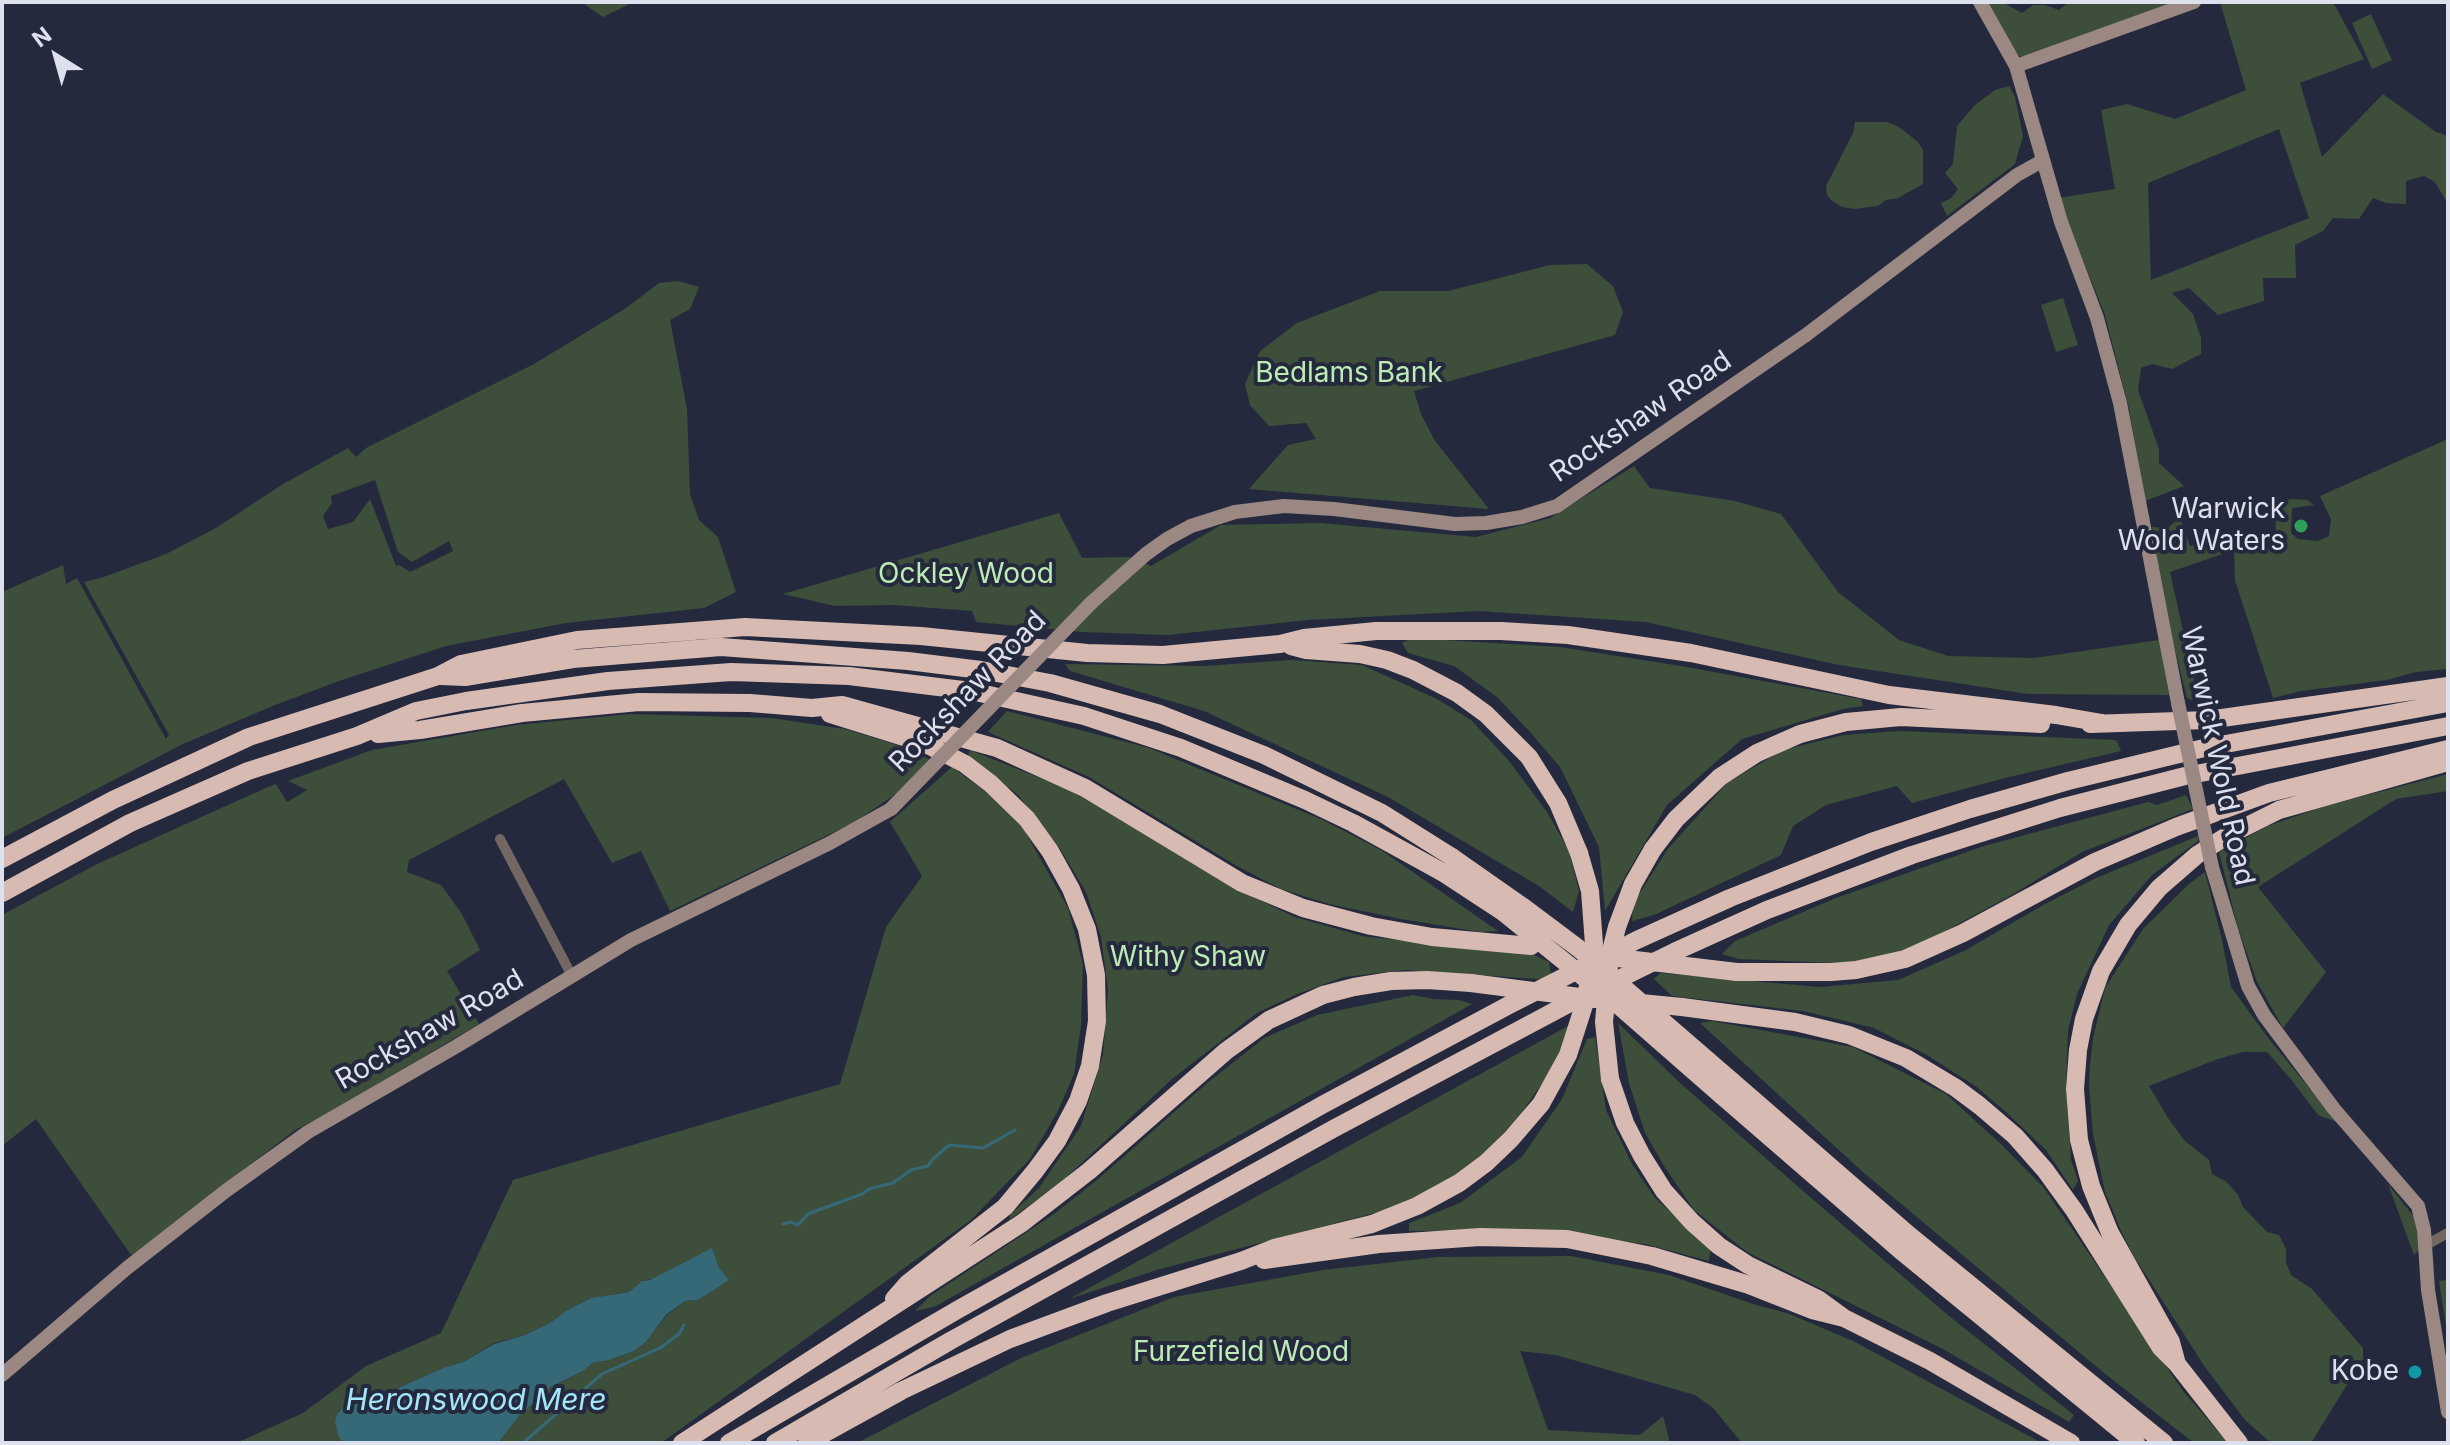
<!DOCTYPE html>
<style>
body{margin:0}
#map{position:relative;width:2450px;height:1445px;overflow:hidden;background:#25293d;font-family:Inter,sans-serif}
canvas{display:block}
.frame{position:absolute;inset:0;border:4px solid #dde0ed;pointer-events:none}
.north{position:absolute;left:16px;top:16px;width:80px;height:80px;-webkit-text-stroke:6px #25293d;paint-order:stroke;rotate:323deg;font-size:22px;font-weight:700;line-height:32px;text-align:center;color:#dde0ed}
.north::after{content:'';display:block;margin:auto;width:28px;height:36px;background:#dde0ed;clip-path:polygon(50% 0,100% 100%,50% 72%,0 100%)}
</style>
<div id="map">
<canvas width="2450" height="1445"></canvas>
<div class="frame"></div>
<div class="north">N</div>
</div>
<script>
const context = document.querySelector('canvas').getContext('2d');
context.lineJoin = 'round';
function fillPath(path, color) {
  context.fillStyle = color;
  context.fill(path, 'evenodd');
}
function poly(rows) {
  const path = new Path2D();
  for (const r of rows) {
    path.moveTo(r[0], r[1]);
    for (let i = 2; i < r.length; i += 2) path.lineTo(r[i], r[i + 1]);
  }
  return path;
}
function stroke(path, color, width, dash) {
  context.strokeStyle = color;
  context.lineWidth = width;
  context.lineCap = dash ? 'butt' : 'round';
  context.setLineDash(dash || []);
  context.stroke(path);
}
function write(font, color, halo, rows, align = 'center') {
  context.font = font + ' Inter,sans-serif';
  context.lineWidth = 8;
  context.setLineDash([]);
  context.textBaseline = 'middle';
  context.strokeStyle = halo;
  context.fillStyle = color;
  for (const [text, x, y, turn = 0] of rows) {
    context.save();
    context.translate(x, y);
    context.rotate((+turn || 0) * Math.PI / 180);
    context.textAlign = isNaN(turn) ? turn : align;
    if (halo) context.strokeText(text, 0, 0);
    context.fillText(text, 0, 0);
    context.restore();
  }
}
const green = poly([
 [581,2,634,2,603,17],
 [1987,2,2002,2,2022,13,2033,5,2045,5,2059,10,2069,2,2178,2,2028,56,2017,56],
 [2220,2,2333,2,2364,59,2300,83,2322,157,2383,94,2436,132,2448,136,2448,204,2435,182,2424,176,2406,181,2406,204,2386,203,2373,198,2359,219,2333,218,2323,231,2295,245,2296,278,2263,278,2264,301,2218,315,2189,288,2172,293,2193,314,2201,338,2201,354,2172,369,2152,364,2141,368,2138,390,2159,449,2159,463,2184,486,2145,501,2129,409,2105,315,2058,198,2115,189,2101,110,2127,104,2175,119,2246,90],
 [2279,129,2309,218,2151,280,2148,183],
 [2371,14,2392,60,2372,69,2352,23],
 [2009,86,2015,97,2023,136,2015,164,1947,216,1941,203,1951,198,1958,189,1945,173,1953,164,1957,126,1975,105,1995,90],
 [1855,122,1887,122,1899,127,1918,142,1923,150,1923,184,1898,198,1886,200,1878,206,1854,209,1842,207,1831,200,1827,195,1826,186,1853,133],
 [1587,264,1613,286,1623,312,1615,335,1414,391,1421,414,1435,441,1489,509,1249,489,1288,445,1316,439,1306,423,1269,426,1250,405,1245,384,1260,351,1297,323,1380,291,1448,291,1550,265],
 [678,281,699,287,690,309,670,320,687,409,690,494,699,520,718,537,736,592,704,608,566,623,446,646,339,681,275,705,183,744,2,838,2,592,63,565,66,584,77,578,166,739,169,735,84,582,101,578,166,554,216,528,283,484,348,448,356,457,366,448,534,364,626,308,659,283],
 [375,480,398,552,412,562,449,541,453,551,410,572,399,565,396,566,370,499,353,522,328,529,323,516,332,503,331,496],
 [2063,298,2078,345,2056,352,2041,305],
 [2448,439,2448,669,2416,672,2387,680,2301,691,2273,698,2235,580,2234,550,2170,572,2199,703,2187,698,2165,610,2152,527,2168,528,2180,517,2190,546,2231,538,2279,544,2276,535,2275,501,2293,499,2307,500,2314,505,2292,508,2291,533,2298,539,2318,541,2329,536,2331,519,2320,496],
 [1634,466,1650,488,1735,501,1781,514,1838,592,1899,640,1948,656,2034,658,2159,640,2169,695,2028,694,1839,665,1646,622,1478,611,1308,620,1168,635,1083,632,976,622,972,611,894,605,835,606,783,594,1059,513,1082,558,1129,557,1151,566,1221,525,1320,523,1476,537,1550,518],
 [1412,638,1560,647,1681,666,1861,699,1863,706,1843,709,1742,739,1667,805,1605,911,1599,847,1560,767,1530,732,1497,697,1454,666,1408,653,1402,643],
 [1291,660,1362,665,1437,699,1471,720,1509,761,1547,812,1569,851,1579,891,1573,912,1539,886,1388,797,1204,711,1070,671,1065,664,1204,666],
 [1007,711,1149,748,1323,820,1381,850,1498,931,1480,932,1401,919,1329,904,1281,889,1237,866,1089,777,988,732],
 [631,714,771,718,845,729,897,745,931,760,903,789,855,822,670,911,641,851,612,863,564,779,409,860,407,872,441,885,462,914,480,950,447,971,479,1024,327,1114,295,1130,133,1255,131,1255,36,1119,2,1146,2,915,97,864,268,787,276,784,287,802,307,790,288,781,372,750,516,725],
 [1900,731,2116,740,2121,751,2005,778,1912,803,1897,786,1826,805,1793,826,1781,855,1654,915,1632,921,1633,904,1667,850,1727,783,1783,750,1843,735],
 [970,750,1068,789,1121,818,1238,890,1295,917,1362,936,1532,954,1549,962,1552,980,1406,970,1344,977,1295,995,1257,1013,1172,1079,1059,1184,1009,1220,1010,1215,1039,1188,1081,1126,1103,1055,1108,990,1101,937,1086,892,1059,847,1018,795,968,755],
 [952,767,987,793,1022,826,1068,908,1083,964,1081,1025,1074,1074,1058,1111,1030,1159,971,1220,661,1443,498,1443,519,1416,552,1386,583,1371,594,1362,606,1361,634,1351,646,1342,666,1316,685,1301,698,1300,728,1279,718,1266,642,1281,629,1292,591,1298,566,1311,550,1323,525,1335,494,1343,463,1362,443,1368,376,1398,369,1397,339,1437,343,1443,236,1443,303,1413,366,1366,441,1333,513,1180,840,1084,886,927,922,876,890,822],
 [2448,774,2448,791,2396,799,2258,887,2326,972,2283,1028,2257,982,2238,928,2219,852,2268,826,2325,806],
 [2186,795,2193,809,2082,852,2010,896,1932,938,1903,950,1856,964,1738,959,1722,954,1735,941,1836,898,1984,846,2148,802,2157,805],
 [2198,836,2198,841,2152,875,2109,925,2077,994,2068,1030,2066,1087,2071,1160,2078,1181,2073,1190,2046,1150,2005,1111,1978,1088,1927,1055,1874,1028,1803,1011,1672,996,1654,979,1660,973,1820,987,1898,980,1964,951,2045,904,2096,878],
 [2205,872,2222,940,2231,987,2269,1039,2337,1122,2318,1115,2290,1078,2267,1052,2243,1052,2218,1059,2149,1086,2168,1118,2184,1140,2209,1160,2212,1174,2227,1182,2238,1195,2243,1207,2267,1232,2279,1235,2286,1249,2286,1263,2291,1275,2312,1289,2363,1348,2363,1359,2311,1443,2271,1443,2245,1420,2205,1367,2133,1255,2122,1233,2105,1192,2093,1134,2089,1085,2090,1064,2093,1038,2105,988,2143,929,2190,883],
 [1413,995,1433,999,1459,1000,1472,1004,934,1307,915,1311,930,1296,1054,1214,1097,1180,1206,1084,1264,1038,1317,1015],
 [1712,1021,1853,1047,1946,1094,2003,1146,2044,1188,2183,1391,2228,1443,2194,1443,2104,1373,1864,1173,1700,1023],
 [1618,1023,1679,1082,1803,1191,1949,1316,2074,1415,2069,1422,1941,1348,1747,1252,1694,1210,1664,1166,1645,1133,1629,1083],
 [1570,1025,1559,1059,1518,1118,1480,1158,1433,1190,1386,1210,1160,1269,1069,1299],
 [1595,1037,1606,1110,1632,1164,1655,1198,1711,1249,1709,1261,1645,1244,1524,1230,1409,1231,1409,1223,1460,1203,1522,1157,1562,1099,1587,1039],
 [2388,1184,2414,1217,2422,1247,2414,1255],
 [1571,1256,1669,1275,1753,1304,1787,1313,1853,1341,2042,1443,1742,1443,1713,1408,1695,1395,1556,1355,1520,1351,1548,1430,1640,1435,1663,1416,1670,1443,857,1443,1021,1358,1174,1297,1323,1270,1438,1257],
 [2448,1280,2448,1332,2447,1333,2439,1281]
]);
const water = poly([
 [712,1248,718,1266,729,1280,698,1300,685,1301,666,1315,646,1342,634,1351,606,1361,594,1362,583,1371,552,1386,519,1416,498,1443,343,1443,339,1437,335,1421,338,1413,347,1404,361,1398,376,1398,443,1368,463,1362,494,1344,525,1335,550,1323,566,1311,591,1298,629,1292,642,1281,650,1280]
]);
const stream = poly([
 [783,1224,790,1222,798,1225,808,1214,862,1194,869,1189,893,1183,911,1170,928,1166,933,1159,949,1145,983,1148,1015,1130],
 [523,1443,602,1374,660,1348,679,1334,684,1325]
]);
const street = poly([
 [500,839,572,976],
 [2426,1245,2448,1233]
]);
const secondary = poly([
 [1980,2,2016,66,2061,222,2097,318,2120,403,2178,703],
 [2016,66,2194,2],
 [1091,603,1146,554,1167,539,1191,526,1235,512,1284,506,1334,509,1455,524,1486,523,1522,517,1557,506,1806,335,2017,175,2042,161],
 [2212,867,2248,986,2264,1015,2334,1109,2418,1206,2424,1230,2428,1290,2448,1412],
 [2,1375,127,1268,227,1190,308,1132,457,1046,631,940,830,843,891,809]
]);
const highway = poly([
 [1291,646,1306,650,1360,654,1387,660,1413,670,1457,693,1486,714,1529,757,1558,803,1579,853],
 [441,676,465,677,573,659,721,647,908,661,981,670,1050,683,1160,714,1264,755,1382,813,1452,857],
 [830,714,926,744,965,764,991,784,1027,819,1050,851,1071,889,1087,929,1096,975,1097,1021,1090,1066,1078,1101,1057,1141,1035,1171,1005,1207,908,1283,894,1299],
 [2090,724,2208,720,2448,686],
 [378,734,420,730,522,713,639,702,750,703,812,708,842,705,997,748,1085,788,1242,883,1303,908,1371,926,1432,937,1531,946],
 [1653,849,1676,819,1720,777,1757,753,1800,734,1846,722,1901,717,2041,724],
 [2,859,113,800,249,737,438,676,461,664,577,640,745,627,921,636,1087,653,1163,655,1280,644,1304,638,1376,631,1501,631,1568,635,1691,653,1889,695,2056,715,2102,723],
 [2,893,130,823,248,771,357,736,416,711,466,701,608,681,731,672,849,676,971,691,1084,716,1181,748,1305,800,1353,823,1442,872],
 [1737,972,1831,972,1856,970,1905,959,1963,933,2095,862,2176,827,2269,793,2448,749],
 [1682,1007,1795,1022,1849,1035,1906,1058,1956,1088,1980,1106,2015,1136,2045,1170,2074,1210,2161,1348,2177,1364,2239,1443],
 [1610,1079,1625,1123,1642,1156,1664,1191,1692,1222,1719,1246,1748,1265,1818,1299,1844,1318,1930,1361,2071,1443],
 [1733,1082,1909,1235,2164,1443],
 [1721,1095,1900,1250,2136,1443],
 [1264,1260,1379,1244,1480,1237,1567,1239,1652,1256,1746,1284,1812,1310,1844,1318],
 [2177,1364,2171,1342,2110,1233,2091,1186,2079,1140,2075,1089,2078,1050,2084,1019,2101,971,2128,925,2159,888,2197,855,2225,837,2279,810,2448,762],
 [682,1443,1022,1223,1089,1171,1226,1051,1269,1020,1323,995,1354,987,1391,981,1427,980,1471,983],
 [729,1443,959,1309,1324,1104,1509,1005,1637,940,1730,898,1871,842,1970,809,2068,781,2204,748,2448,703],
 [775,1443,950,1341,1333,1129,1568,1004,1674,952,1767,910,1912,855,2060,808,2185,776,2448,726],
 [807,1443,901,1391,1010,1339,1107,1303,1241,1261,1274,1248,1372,1224,1417,1206,1459,1183,1486,1163,1511,1139,1541,1104]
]);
const secondaryBridge = poly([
 [2178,703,2212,867],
 [891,809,1091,603]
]);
const highwayBridge = poly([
 [1452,857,1522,906,1578,948,1733,1082],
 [1442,872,1503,912,1617,1004,1721,1095],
 [1601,956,1737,972],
 [1471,983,1595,999],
 [1641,1003,1682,1007],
 [1610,1079,1604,1022,1610,955,1617,927,1633,884,1653,849],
 [1541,1104,1568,1055,1586,999,1594,944,1590,891,1579,853]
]);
const markers = [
 [2301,526,8,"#2e9e5b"],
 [2415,1372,8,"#0f9aa8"]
];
const parkNames = [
 ["Bedlams Bank",1349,374],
 ["Ockley Wood",966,575],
 ["Withy Shaw",1188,958],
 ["Furzefield Wood",1241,1353]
];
const streetNames = [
 ["Rockshaw Road",1641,417,-34],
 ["Rockshaw Road",968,692,-46],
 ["Warwick Wold Road",2217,756,78],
 ["Rockshaw Road",430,1030,-30]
];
const poiNames = [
 ["Warwick",2285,510],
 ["Wold Waters",2285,542],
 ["Kobe",2399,1372]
];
const waterNames = [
 ["Heronswood Mere",476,1401]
];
fillPath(green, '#3d4e3b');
fillPath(water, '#366977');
stroke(stream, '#366977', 3);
stroke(street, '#736763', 10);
stroke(secondary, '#9b8883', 14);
stroke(highway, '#d7bab1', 18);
stroke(secondaryBridge, '#9b8883', 14);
stroke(highwayBridge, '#d7bab1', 18);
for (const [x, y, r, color] of markers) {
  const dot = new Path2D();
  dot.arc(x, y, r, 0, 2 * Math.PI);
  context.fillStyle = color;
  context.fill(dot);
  stroke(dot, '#25293d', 3);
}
write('28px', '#bcecb4', '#25293d', parkNames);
write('28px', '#dde0ed', '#25293d', streetNames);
write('28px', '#dde0ed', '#25293d', poiNames, 'right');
write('italic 30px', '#a3e6f9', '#25293d', waterNames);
</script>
